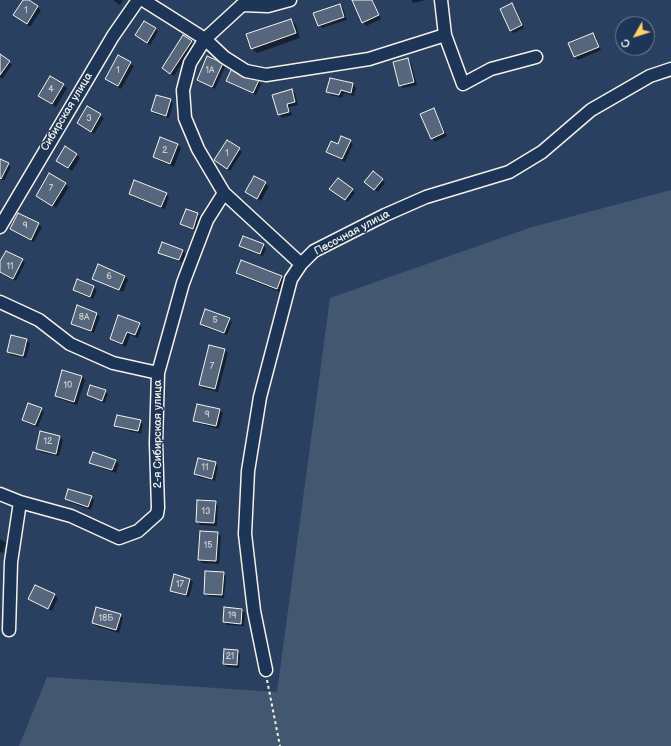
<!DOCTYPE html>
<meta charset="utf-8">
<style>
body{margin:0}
#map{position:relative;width:671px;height:746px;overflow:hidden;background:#2a4060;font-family:"Balsamiq Sans",sans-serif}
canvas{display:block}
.north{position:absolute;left:615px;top:16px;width:40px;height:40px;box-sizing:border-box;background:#1d3557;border:1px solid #738091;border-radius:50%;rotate:231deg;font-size:11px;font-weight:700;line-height:16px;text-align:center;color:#f4f1e8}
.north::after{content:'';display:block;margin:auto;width:14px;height:18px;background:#ffd166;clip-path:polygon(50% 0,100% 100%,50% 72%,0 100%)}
</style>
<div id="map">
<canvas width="671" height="746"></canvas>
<div class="north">С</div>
</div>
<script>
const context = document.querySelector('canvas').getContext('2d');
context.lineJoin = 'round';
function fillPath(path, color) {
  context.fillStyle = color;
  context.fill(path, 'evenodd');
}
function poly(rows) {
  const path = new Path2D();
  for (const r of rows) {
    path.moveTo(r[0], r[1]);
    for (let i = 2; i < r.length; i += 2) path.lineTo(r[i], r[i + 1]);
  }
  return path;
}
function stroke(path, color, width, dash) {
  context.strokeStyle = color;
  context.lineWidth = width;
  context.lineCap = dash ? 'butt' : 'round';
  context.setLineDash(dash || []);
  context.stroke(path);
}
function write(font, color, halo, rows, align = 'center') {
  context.font = font + ' "Balsamiq Sans",sans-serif';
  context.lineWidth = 3;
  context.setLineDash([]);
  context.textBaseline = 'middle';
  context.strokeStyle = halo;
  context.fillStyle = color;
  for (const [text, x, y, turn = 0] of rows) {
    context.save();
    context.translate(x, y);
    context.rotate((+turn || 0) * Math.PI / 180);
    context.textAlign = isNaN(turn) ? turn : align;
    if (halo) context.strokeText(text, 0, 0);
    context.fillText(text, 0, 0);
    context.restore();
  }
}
const green = poly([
 [671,190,671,746,19,746,47,677,277,692,330,298,532,227]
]);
const shadow = poly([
 [25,0,27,0,41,10,30,27,15,15],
 [113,0,123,0,120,5],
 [355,0,373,0,381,19,366,26,363,22],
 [411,0,426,0,414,3],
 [512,4,515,7,524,28,514,33,510,30],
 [340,5,343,8,347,20,322,28,319,25],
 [291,20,296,25,300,38,257,53,252,48],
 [155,28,158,32,150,45,136,35],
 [592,34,596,37,601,50,578,60,575,57,569,44],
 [191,42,194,45,174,76,166,71],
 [0,55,12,65,2,79,0,77],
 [118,56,134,66,121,89,106,79],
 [408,59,411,63,417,85,403,88,400,85],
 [222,64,225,67,215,89,201,82,198,79],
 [51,77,67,88,56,107,42,99],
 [227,81,258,81,261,84,256,95,231,84],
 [353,84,356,88,354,96,344,93,342,98,331,95,328,91],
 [292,90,295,93,298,105,289,107,292,115,282,118,279,114],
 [170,100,173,103,169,118,155,114,152,111],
 [88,107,104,118,94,134,78,123],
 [433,109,436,113,447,136,435,142,432,138],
 [161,139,178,145,181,148,174,167,157,160,154,157],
 [350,141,353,144,345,162,331,155,327,152,338,145],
 [239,149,242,152,230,171,215,160],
 [77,155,80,158,72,171,58,161],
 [0,160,11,167,4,181,0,179],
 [50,174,69,187,56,208,37,196],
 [254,177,269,186,261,201,246,192],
 [382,180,385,183,378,192,368,185],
 [352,190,355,193,348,202,334,191],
 [130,194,166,194,169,197,165,209,133,197],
 [187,210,198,214,201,217,196,231,185,227,182,224],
 [19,214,39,224,42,227,34,242,14,232,11,229],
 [263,245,266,248,263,256,243,249,240,246],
 [182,250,186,254,182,262,163,255,160,252],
 [22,260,25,263,16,281,0,273,0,263],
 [98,266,125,276,128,280,123,292,96,281,93,278],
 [237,273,282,277,285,280,280,292,240,276],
 [94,287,97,290,93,299,77,293,74,290],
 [78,307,97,314,100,317,94,333,75,326,72,323],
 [229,319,232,322,227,335,204,327,201,324],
 [139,324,142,327,138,338,130,335,126,347,114,342,111,339],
 [12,337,27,340,30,344,26,358,11,355,8,351],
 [225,350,228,353,218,392,203,388,200,385],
 [82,376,85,380,77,405,59,399,56,396],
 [105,391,108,394,105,403,91,398,88,395],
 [197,405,220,410,223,413,219,429,197,423,194,420],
 [41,409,44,412,38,427,26,423,23,420],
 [140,421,143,424,141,434,118,428,115,425],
 [41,432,60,437,63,440,59,456,40,452,37,449],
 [115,460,119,464,116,473,93,465,90,462],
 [215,463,218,466,215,481,198,477,195,474],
 [91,497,94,500,91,510,69,502,66,499],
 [215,502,218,506,217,526,200,525,197,522],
 [218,533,221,536,219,564,202,563,199,560],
 [0,539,6,543,3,553,0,552],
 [223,573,226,576,224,598,208,596,205,593],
 [190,579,193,583,189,597,174,593,171,590],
 [36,586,55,595,58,598,52,611,33,602,30,599],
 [241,610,245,613,244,626,227,625,224,622],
 [120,615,123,618,119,633,96,626,93,623],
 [237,651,240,654,239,668,227,667,224,664]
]);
const building = poly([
 [23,0,29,0,38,6,27,24,13,15,23,0],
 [352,0,372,0,379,15,362,23,352,0],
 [512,3,522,25,510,31,500,9,512,3],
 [340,4,344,17,318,26,313,13,340,4],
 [291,19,296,33,251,49,246,34,291,19],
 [144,21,156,28,147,43,135,35,144,21],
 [593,33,599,47,574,57,568,43,593,33],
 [183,35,192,41,170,74,162,68,183,35],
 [0,54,10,61,0,75,0,54],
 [118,55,131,62,118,86,105,79,118,55],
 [207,56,223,63,212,87,197,80,207,56],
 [408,58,414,82,399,86,393,62,408,58],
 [232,68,259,80,253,93,226,81,232,68],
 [50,76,64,84,52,104,38,96,50,76],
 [330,78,353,83,351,93,341,90,339,95,326,92,330,78],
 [292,89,295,102,287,104,289,112,278,115,272,95,292,89],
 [156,95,171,99,166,116,151,111,156,95],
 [87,106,101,114,91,132,77,123,87,106],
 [434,108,444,133,431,139,420,114,434,108],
 [341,136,351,140,342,159,326,152,331,141,338,144,341,136],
 [160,137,178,144,170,164,153,157,160,137],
 [227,140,240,148,227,169,214,160,227,140],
 [65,146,77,154,68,168,56,161,65,146],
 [0,159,9,163,1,179,0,178,0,159],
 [373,171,383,179,374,190,364,182,373,171],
 [49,173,66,183,52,206,36,196,49,173],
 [254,176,266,182,257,199,245,192,254,176],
 [338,178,353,189,345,200,329,189,338,178],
 [134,180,167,193,161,207,129,194,134,180],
 [186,209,198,213,193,229,180,224,186,209],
 [18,213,39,223,31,240,10,229,18,213],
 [243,236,264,244,260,254,239,246,243,236],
 [162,242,183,250,179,260,158,253,162,242],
 [6,251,23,259,13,279,0,272,0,261,6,251],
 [241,260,282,276,277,289,236,273,241,260],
 [98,264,125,276,119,290,92,279,98,264],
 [77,279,94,286,90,297,73,290,77,279],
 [77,305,97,313,91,331,71,324,77,305],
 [205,309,230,318,224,333,200,324,205,309],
 [118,315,140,323,135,335,127,332,122,344,110,339,118,315],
 [11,335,27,339,23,356,7,352,11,335],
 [209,345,225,349,215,389,199,385,209,345],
 [62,370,82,376,74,402,55,396,62,370],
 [90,385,106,390,102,401,87,395,90,385],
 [28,403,42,408,35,425,22,420,28,403],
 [197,404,220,409,216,426,193,421,197,404],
 [117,415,141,420,138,431,114,426,117,415],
 [40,431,60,436,56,454,36,449,40,431],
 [93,452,116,460,112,470,89,463,93,452],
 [198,458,216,462,212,479,194,474,198,458],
 [68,489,92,496,88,507,65,499,68,489],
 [197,500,216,501,214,523,196,522,197,500],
 [200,531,218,532,216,561,198,560,200,531],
 [205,571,224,572,222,595,204,594,205,571],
 [174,574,190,579,186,595,170,591,174,574],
 [35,585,55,594,48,609,28,599,35,585],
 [96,607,121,614,116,630,92,623,96,607],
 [224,607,242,609,241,624,223,622,224,607],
 [224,649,238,650,237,665,223,664,224,649]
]);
const path = poly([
 [267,680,280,746]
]);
const minor = poly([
 [143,0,205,39,224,57,246,71,266,75,369,59,445,35],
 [290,0,268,6,242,5,205,39,190,63,183,90,185,118,198,149,224,193,301,264],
 [441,0,445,35,463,84,491,69,536,57],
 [0,227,113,36,138,0],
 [0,302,39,320,70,344,113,363,158,373],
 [0,494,20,502,71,516,119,538,138,531,157,514,158,508,156,443,158,373,183,283,207,220,224,193],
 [9,630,11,562,20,502],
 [266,670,254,611,245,534,248,471,260,397,291,279,301,264,314,251,385,215,426,197,509,172,542,152,591,110,650,76,671,69]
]);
const numberNames = [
 ["1",26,11],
 ["1",118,71],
 ["1А",210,71],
 ["4",51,90],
 ["3",89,119],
 ["2",165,151],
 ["1",227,154],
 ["7",51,189],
 ["9",25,226],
 ["11",10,267],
 ["6",109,277],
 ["8А",84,318],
 ["5",215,321],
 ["7",212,367],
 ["10",68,386],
 ["9",207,415],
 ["12",48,442],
 ["11",205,468],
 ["13",206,512],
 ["15",208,546],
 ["17",180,585],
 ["19",232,616],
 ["18Б",106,619],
 ["21",230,657]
];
const streetNames = [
 ["Сибирская улица",67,112,-59],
 ["Песочная улица",352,233,-28],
 ["2-я Сибирская улица",158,434,-90]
];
fillPath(green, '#445771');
fillPath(shadow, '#0007');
fillPath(building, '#56677d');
stroke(building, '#f4f1e8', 1);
stroke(minor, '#f4f1e8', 15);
stroke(path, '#f4f1e8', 2, [3, 3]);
stroke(minor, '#1d3557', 12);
write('9px', '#cccecd', null, numberNames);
write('11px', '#f4f1e8', '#1d3557', streetNames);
</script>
